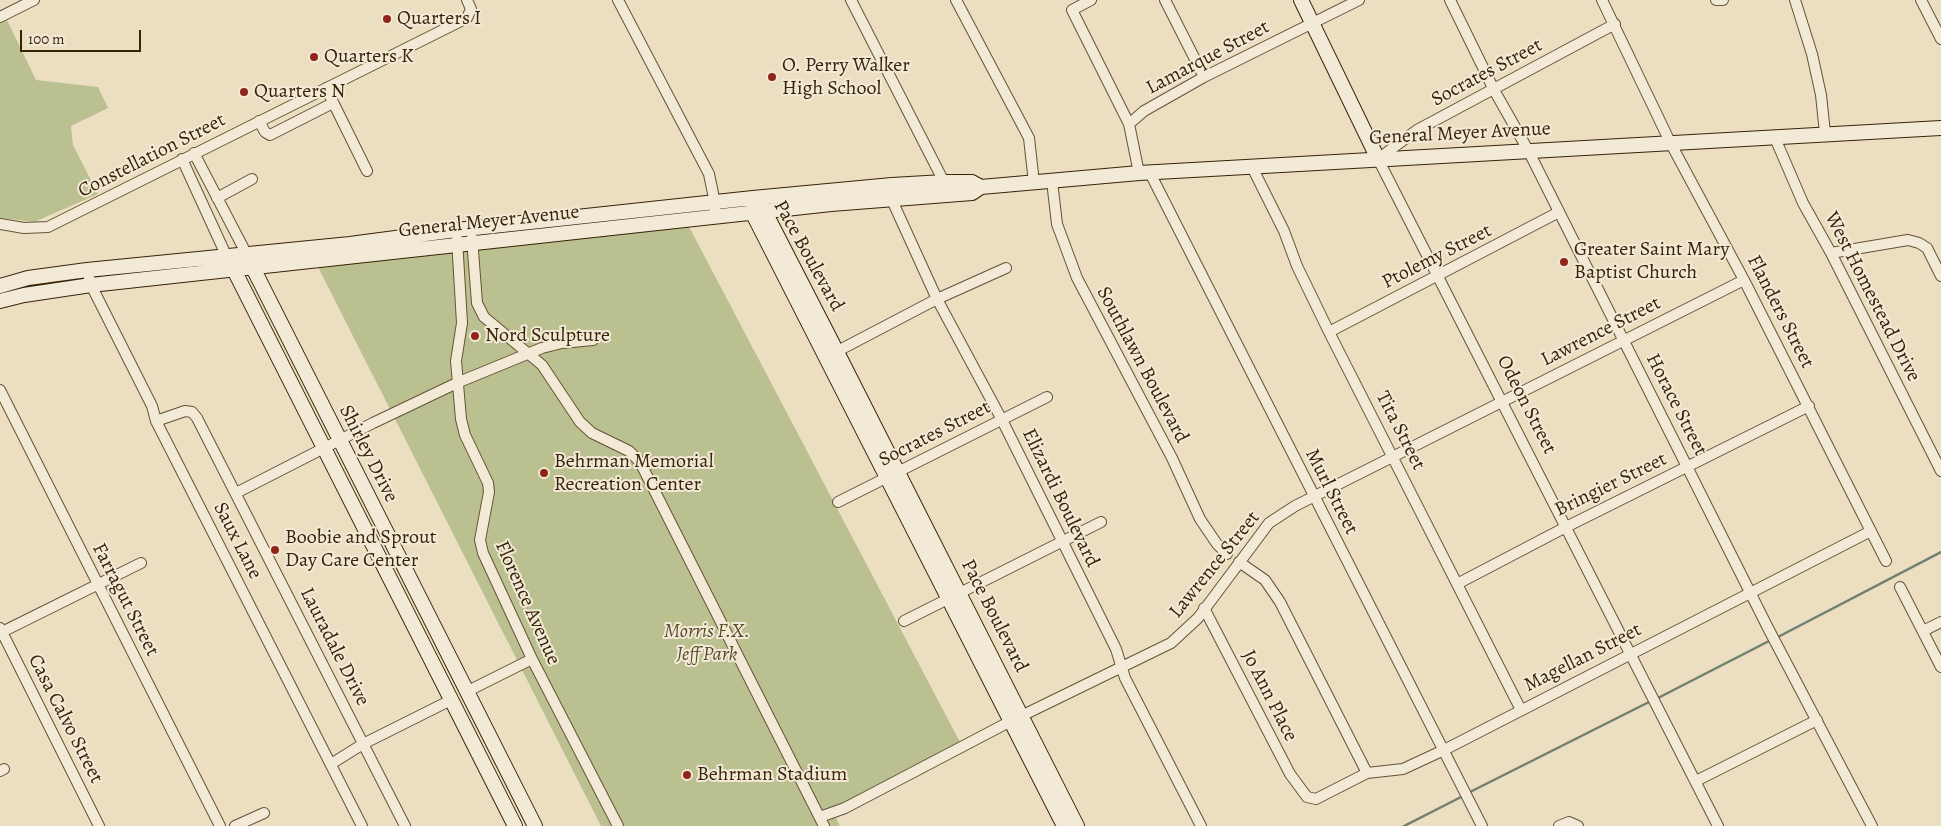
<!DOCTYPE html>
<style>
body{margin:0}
#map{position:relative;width:1941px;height:826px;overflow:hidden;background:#ebdec1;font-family:Alegreya,serif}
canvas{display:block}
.scale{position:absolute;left:20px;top:30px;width:121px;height:22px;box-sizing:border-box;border:2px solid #382307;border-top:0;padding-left:6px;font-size:15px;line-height:18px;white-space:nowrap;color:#382307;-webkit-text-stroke:4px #f2ead7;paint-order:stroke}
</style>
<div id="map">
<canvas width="1941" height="826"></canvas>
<div class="scale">100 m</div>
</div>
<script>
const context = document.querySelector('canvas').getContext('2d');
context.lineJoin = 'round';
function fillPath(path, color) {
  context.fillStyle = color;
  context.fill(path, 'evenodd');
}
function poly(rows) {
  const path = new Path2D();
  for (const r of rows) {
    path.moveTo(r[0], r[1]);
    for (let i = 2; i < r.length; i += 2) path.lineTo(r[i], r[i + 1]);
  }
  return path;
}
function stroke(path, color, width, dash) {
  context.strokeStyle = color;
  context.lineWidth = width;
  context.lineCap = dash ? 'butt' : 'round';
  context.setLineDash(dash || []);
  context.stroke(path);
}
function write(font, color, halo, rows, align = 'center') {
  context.font = font + ' Alegreya,serif';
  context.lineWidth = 4;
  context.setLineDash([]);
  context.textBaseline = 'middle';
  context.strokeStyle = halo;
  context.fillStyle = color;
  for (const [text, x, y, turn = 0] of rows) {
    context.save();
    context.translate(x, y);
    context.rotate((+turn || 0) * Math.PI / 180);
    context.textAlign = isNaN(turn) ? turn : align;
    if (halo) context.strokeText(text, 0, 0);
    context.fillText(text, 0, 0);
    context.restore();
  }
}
const green = poly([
 [6,18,36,80,98,87,108,108,71,126,73,145,98,194,34,222,0,218,0,21],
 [686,221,962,746,833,812,840,826,601,826,318,267]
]);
const stream = poly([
 [1776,638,1941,552],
 [1656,699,1771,640],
 [1468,793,1651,701],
 [1404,826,1463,796]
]);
const street = poly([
 [618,0,709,174,715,203,715,218],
 [851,0,944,182,944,186],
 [956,0,1029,138,1034,183],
 [1091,0,1072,10,1129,124,1139,173],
 [1165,0,1204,77],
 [1450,0,1494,90,1528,150,1768,628,1872,826],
 [1602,0,1671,144,1744,280,1886,561],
 [1716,0,1723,0],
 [1795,0,1812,54,1821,95,1825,133],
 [1921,0,1941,39],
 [0,17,34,0],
 [1615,24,1417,130,1378,159,1718,826],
 [326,88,367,171],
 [259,121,265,132,270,135,333,103],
 [1129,124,1144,111,1204,77,1359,0],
 [1775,138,1803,203,1831,253,1941,471],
 [194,153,246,253],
 [182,159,226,255],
 [1252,167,1284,231,1297,266,1329,332,1521,710],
 [1150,173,1482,826],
 [1052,181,1057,224,1077,278,1172,458,1200,519,1217,544,1227,554],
 [892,185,891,198,937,299,1002,420,1116,649,1125,678,1201,826],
 [217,198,252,179],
 [0,224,24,228,48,227,68,217,467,18,471,9,467,0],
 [472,238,477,303,484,317,542,365,580,422,592,433,629,451,640,462,824,826],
 [457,239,462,323,456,361,461,419,465,435,488,483,489,492,480,540,483,553,532,659,618,826],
 [1831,253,1908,240,1919,243,1927,248,1941,276],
 [87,270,91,285,152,406,156,421,362,826],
 [1329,332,1559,212],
 [832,354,937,299,1006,268],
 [0,390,220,826],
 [156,421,185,411,192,412,197,418,405,826],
 [236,493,373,423,459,382,542,348,562,343,593,340],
 [838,502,1047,397],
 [1239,562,1265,580,1280,602,1367,773],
 [1457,584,1566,527,1809,406],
 [1900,587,1941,667],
 [1204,608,1290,774,1307,797,1316,799,1367,773,1403,769,1444,750,1871,531],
 [904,621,1101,522],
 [0,628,99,826],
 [1923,631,1941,622],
 [0,633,141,563],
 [466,692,532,659],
 [331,764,363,744,451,700],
 [0,771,4,769],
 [1696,781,1817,720],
 [820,817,845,808,1011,721,1171,643,1198,618,1269,523,1295,506,1744,280],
 [235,826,264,813],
 [1559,826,1569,822,1578,826]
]);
const secondary = poly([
 [1301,0,1378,159],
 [760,206,765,212,839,356,1077,826],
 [753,207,753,214,1064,826],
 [249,260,535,826],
 [230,262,515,826],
 [0,286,28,278,87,270,350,244,456,230,753,198,892,185,944,182,972,182,981,187],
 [0,301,24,295,91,285,831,204,972,193,981,187,1139,173,1941,128]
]);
const markers = [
 [387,19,5,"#8f2418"],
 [314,57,5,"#8f2418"],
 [772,77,5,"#8f2418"],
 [244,92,5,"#8f2418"],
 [1564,262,5,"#8f2418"],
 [475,336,5,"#8f2418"],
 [544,473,5,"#8f2418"],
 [275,550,5,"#8f2418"],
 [687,775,5,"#8f2418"]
];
const poiNames = [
 ["Quarters I",397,19],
 ["Quarters K",324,57],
 ["O. Perry Walker",782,66],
 ["High School",782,89],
 ["Quarters N",254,92],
 ["Greater Saint Mary",1574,250],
 ["Baptist Church",1574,273],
 ["Nord Sculpture",485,336],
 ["Behrman Memorial",554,462],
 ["Recreation Center",554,485],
 ["Boobie and Sprout",285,538],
 ["Day Care Center",285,561],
 ["Behrman Stadium",697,775]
];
const streetNames = [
 ["Lamarque Street",1208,58,-28],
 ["Socrates Street",1487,73,-28],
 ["General Meyer Avenue",1460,134,-3],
 ["Constellation Street",152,156,-27],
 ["General Meyer Avenue",489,222,-6],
 ["Pace Boulevard",808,256,61],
 ["Ptolemy Street",1437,257,-27],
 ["West Homestead Drive",1872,297,63],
 ["Flanders Street",1780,312,63],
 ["Lawrence Street",1601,332,-27],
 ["Southlawn Boulevard",1142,365,62],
 ["Odeon Street",1526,405,63],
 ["Horace Street",1676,405,63],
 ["Tita Street",1400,431,63],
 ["Socrates Street",935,434,-27],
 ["Shirley Drive",368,454,63],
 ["Bringier Street",1611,485,-26],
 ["Murl Street",1331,492,63],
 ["Elizardi Boulevard",1060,498,64],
 ["Saux Lane",237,541,63],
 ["Lawrence Street",1215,565,-51],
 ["Farragut Street",125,600,63],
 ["Florence Avenue",527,603,66],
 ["Pace Boulevard",994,616,63],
 ["Lauradale Drive",334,647,63],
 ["Magellan Street",1583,658,-27],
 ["Jo Ann Place",1269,696,63],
 ["Casa Calvo Street",65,719,63]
];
const parkNames = [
 ["Morris F.X.",707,632],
 ["Jeff Park",707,655]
];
fillPath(green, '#bbc091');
stroke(stream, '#727f6f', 2.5);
stroke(street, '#655236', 12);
stroke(secondary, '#382307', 16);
stroke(street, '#f2ead7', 10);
stroke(secondary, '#f2ead7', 14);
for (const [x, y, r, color] of markers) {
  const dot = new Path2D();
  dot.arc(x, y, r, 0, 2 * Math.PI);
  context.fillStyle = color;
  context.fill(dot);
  stroke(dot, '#f2ead7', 2);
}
write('20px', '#382307', '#f2ead7', poiNames, 'left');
write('20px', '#382307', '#f2ead7', streetNames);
write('italic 20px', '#594a2a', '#f2ead7', parkNames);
</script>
